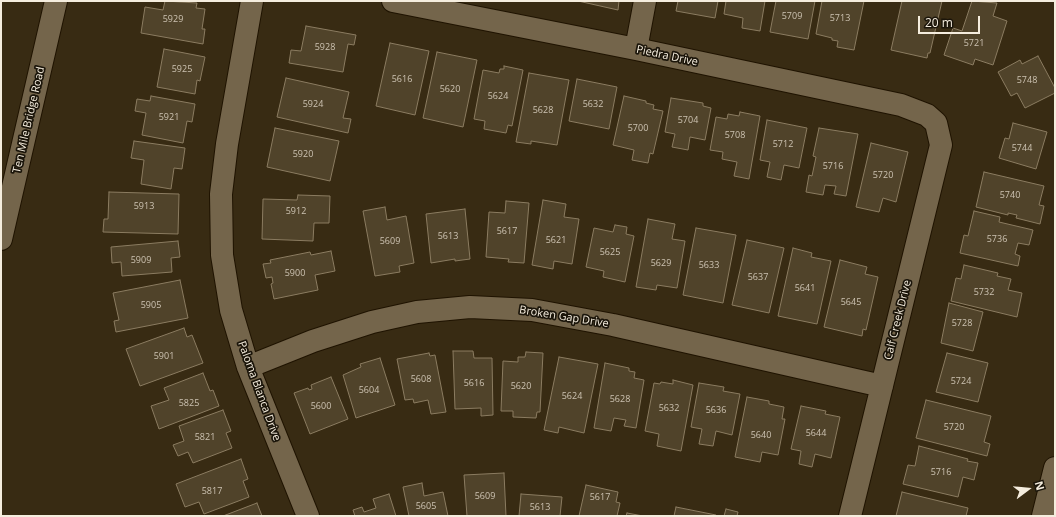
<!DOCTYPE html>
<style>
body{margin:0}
#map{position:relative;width:1056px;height:517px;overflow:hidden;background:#382b13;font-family:"Open Sans",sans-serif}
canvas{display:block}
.frame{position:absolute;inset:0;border:2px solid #f5edde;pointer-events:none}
.north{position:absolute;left:1008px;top:469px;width:40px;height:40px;-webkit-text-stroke:3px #1b150a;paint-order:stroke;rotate:74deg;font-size:11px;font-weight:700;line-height:16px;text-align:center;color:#f5edde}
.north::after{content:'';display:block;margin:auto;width:14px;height:18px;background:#f5edde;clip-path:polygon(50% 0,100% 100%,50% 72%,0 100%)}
.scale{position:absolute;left:918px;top:16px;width:62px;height:18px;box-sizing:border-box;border:2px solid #f5edde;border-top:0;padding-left:5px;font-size:12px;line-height:14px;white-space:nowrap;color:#f5edde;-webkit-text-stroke:3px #1b150a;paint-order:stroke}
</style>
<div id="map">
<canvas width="1056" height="517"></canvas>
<div class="frame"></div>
<div class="north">N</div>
<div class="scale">20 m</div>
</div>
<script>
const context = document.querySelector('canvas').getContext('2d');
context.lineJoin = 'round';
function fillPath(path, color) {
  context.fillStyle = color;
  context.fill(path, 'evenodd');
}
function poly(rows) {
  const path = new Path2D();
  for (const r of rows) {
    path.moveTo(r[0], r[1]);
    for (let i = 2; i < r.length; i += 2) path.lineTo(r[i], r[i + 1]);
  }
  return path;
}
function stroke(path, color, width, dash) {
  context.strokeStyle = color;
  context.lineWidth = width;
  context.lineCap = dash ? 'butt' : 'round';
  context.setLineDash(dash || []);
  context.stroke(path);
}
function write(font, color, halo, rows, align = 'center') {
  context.font = font + ' "Open Sans",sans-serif';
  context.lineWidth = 3.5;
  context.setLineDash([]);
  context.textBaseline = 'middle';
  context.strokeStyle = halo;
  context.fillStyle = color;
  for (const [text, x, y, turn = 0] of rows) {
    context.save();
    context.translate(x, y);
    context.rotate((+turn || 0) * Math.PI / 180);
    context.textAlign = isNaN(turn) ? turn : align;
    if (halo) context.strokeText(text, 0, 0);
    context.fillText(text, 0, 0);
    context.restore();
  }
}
const building = poly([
 [165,1,197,3,196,8,205,9,202,29,205,29,203,44,141,33,145,7,163,10,165,1],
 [578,1,619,1,618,10,578,1],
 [678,1,718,1,715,18,676,11,678,1],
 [726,1,765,1,760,31,742,28,743,18,724,14,726,1],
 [776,1,815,1,808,39,770,32,776,1],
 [822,1,864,1,854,50,837,47,838,41,832,40,832,38,816,34,822,1],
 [902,1,942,1,930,53,928,53,927,58,891,50,902,1],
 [972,1,997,3,993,16,1007,21,993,65,975,59,973,65,944,55,953,28,962,31,972,1],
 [306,26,356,35,354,45,348,44,343,72,289,63,291,50,301,51,306,26],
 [390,43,429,51,415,115,376,106,390,43],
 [164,49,205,57,200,81,197,80,195,94,157,87,164,49],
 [437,52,477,60,463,127,423,118,437,52],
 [1038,56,1055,88,1055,93,1025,108,1017,93,1011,96,998,72,1020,60,1022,64,1038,56],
 [504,66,523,70,512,126,508,125,506,133,484,129,485,121,474,119,483,70,499,73,500,69,504,69,504,66],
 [529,73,569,80,557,145,531,141,531,144,516,142,529,73],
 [286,78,349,92,343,118,351,119,348,133,277,117,286,78],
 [577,79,617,87,609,129,569,121,577,79],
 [151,96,195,104,192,122,187,121,183,143,142,135,146,113,135,111,137,99,150,101,151,96],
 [624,96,646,101,646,103,654,105,653,109,663,111,653,154,650,153,648,163,632,160,634,150,613,145,624,96],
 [671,98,703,103,703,106,711,108,705,140,690,137,688,150,672,147,675,134,665,132,671,98],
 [740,112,760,116,749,179,734,176,737,162,722,159,723,152,710,150,716,117,727,119,728,114,739,116,740,112],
 [767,120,807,128,799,168,784,165,781,180,767,177,770,162,760,160,767,120],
 [1013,123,1047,132,1036,169,999,158,1005,138,1009,139,1013,123],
 [275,128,339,141,330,181,267,167,275,128],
 [819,128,858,134,846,196,834,194,836,186,825,185,823,195,806,192,809,175,812,176,816,157,813,156,819,128],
 [134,141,185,148,182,169,174,168,171,189,141,184,144,160,131,158,134,141],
 [871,143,908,152,896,202,883,198,879,212,856,207,871,143],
 [984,172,1044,186,1039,205,1044,206,1040,224,1016,218,1017,215,1008,213,1008,215,976,207,984,172],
 [109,192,179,194,178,234,103,232,104,219,108,219,109,192],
 [298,195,330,196,329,223,314,223,313,241,262,239,263,199,297,200,298,195],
 [543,200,566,204,564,217,579,219,572,264,554,261,553,269,532,265,543,200],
 [506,201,529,203,524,263,508,262,509,259,486,257,489,212,505,213,506,201],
 [385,207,387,220,406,216,414,263,399,266,400,272,375,276,363,211,385,207],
 [465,209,470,259,455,261,455,259,431,263,426,214,465,209],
 [974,211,1000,217,999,222,1033,230,1029,245,1018,243,1015,254,1020,256,1018,266,960,253,964,235,968,236,974,211],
 [648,219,675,224,672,239,685,241,677,288,657,285,656,290,636,287,648,219],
 [615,225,627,227,626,234,634,236,625,282,603,277,604,271,586,267,594,228,613,232,615,225],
 [696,228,736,235,723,303,683,295,696,228],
 [747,240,784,248,769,313,732,305,747,240],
 [178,241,180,257,171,258,172,272,122,276,121,262,112,263,111,247,178,241],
 [793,248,812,253,811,257,831,261,817,324,778,316,793,248],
 [331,251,335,271,315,275,318,290,274,299,271,284,273,283,272,277,266,278,263,264,271,263,270,260,310,252,311,255,331,251],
 [840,260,867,267,865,274,878,277,866,330,863,329,862,336,824,327,840,260],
 [964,265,998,273,997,276,1011,279,1008,290,1022,293,1017,317,951,301,956,278,961,279,964,265],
 [180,280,188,318,116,332,114,321,119,320,113,293,180,280],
 [949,303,983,312,973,351,941,343,949,303],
 [184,328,187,337,192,335,203,363,140,386,126,349,184,328],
 [453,351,473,351,474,358,492,358,493,415,481,416,481,408,455,409,453,351],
 [526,352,543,353,540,412,537,412,536,418,513,417,513,411,501,411,503,361,518,362,518,357,525,357,526,352],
 [429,353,430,356,435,355,446,412,431,414,428,400,414,403,413,399,405,400,397,359,429,353],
 [947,353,988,363,978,402,936,392,947,353],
 [559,357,598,364,584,433,559,427,558,433,544,430,559,357],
 [380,358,395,405,356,418,343,375,361,367,360,364,380,358],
 [605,363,629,368,629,371,635,372,634,378,644,380,636,428,624,426,626,420,614,418,611,431,594,428,605,363],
 [203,373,210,391,213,390,219,406,159,429,151,406,169,400,164,388,203,373],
 [331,377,348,419,310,434,294,393,308,388,309,390,312,389,311,385,331,377],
 [673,380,693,385,681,451,657,446,659,434,645,431,654,383,660,384,661,382,673,384,673,380],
 [699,383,724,387,723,391,740,394,732,435,716,431,713,446,699,444,702,429,691,427,699,383],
 [747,397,769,401,769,404,784,407,782,419,785,419,778,455,762,452,760,462,735,457,747,397],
 [926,400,991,416,984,442,990,444,987,456,916,438,926,400],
 [801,406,826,411,825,414,840,417,831,458,815,454,812,467,799,464,801,451,791,449,801,406],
 [223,410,231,431,226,433,232,448,193,463,188,452,178,456,173,445,184,441,179,426,223,410],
 [919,446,968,459,967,461,978,463,974,480,963,477,958,497,903,484,908,465,915,466,919,446],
 [241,459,248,479,243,481,249,497,204,514,199,502,185,507,176,484,241,459],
 [504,473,506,516,467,516,464,475,504,473],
 [422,483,424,496,443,492,448,516,409,516,403,487,422,483],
 [586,485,618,492,616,502,620,503,617,516,579,516,586,485],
 [902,492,968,508,966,516,896,516,902,492],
 [389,494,396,516,355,516,353,510,362,507,364,512,376,508,373,499,389,494],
 [521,494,562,497,560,516,519,516,521,494],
 [257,503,262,516,223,516,257,503],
 [676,507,716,515,716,516,674,516,676,507],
 [726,509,738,512,737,516,724,516,726,509],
 [627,513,643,516,626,516,627,513]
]);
const street = poly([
 [252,1,227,144,221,194,222,255,231,310,248,367,308,516],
 [393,1,636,49,901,105,927,115,936,123,941,145,850,516],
 [636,49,645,1],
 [248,367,313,341,372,322,417,312,470,307,532,310,613,325,882,386]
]);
const secondary = poly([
 [1,239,56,1],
 [1043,516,1055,468]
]);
const numberNames = [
 ["5709",792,16],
 ["5713",840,18],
 ["5929",173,19],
 ["5721",974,43],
 ["5928",325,47],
 ["5925",182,69],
 ["5616",402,79],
 ["5748",1027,80],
 ["5620",450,89],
 ["5624",498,96],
 ["5924",313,104],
 ["5632",593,104],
 ["5628",543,110],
 ["5921",169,117],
 ["5704",688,120],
 ["5700",638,128],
 ["5708",735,135],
 ["5712",783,144],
 ["5744",1022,148],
 ["5920",303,154],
 ["5716",833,166],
 ["5720",883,175],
 ["5740",1010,195],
 ["5913",144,206],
 ["5912",296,211],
 ["5617",507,231],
 ["5613",448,236],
 ["5736",997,239],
 ["5621",556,240],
 ["5609",390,241],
 ["5625",610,252],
 ["5909",141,260],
 ["5629",661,263],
 ["5633",709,265],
 ["5900",295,273],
 ["5637",758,277],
 ["5641",805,288],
 ["5732",984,292],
 ["5645",851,302],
 ["5905",151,305],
 ["5728",962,323],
 ["5901",164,356],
 ["5608",421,379],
 ["5724",961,381],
 ["5616",474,383],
 ["5620",521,386],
 ["5604",369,390],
 ["5624",572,396],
 ["5628",620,399],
 ["5825",189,403],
 ["5600",321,406],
 ["5632",669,408],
 ["5636",716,410],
 ["5720",954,427],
 ["5644",816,433],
 ["5640",761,435],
 ["5821",205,437],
 ["5716",941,472],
 ["5817",212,491],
 ["5609",485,496],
 ["5617",600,497],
 ["5605",426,506],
 ["5613",540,507]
];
const streetNames = [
 ["Piedra Drive",667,56,12],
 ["Ten Mile Bridge Road",29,120,-77],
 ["Broken Gap Drive",564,317,9],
 ["Calf Creek Drive",898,320,-76],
 ["Paloma Blanca Drive",259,391,70]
];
fillPath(building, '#50432a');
stroke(building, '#8b7c61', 1);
stroke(street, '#1f1300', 24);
stroke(secondary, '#1f1300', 24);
stroke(street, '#74654b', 22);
stroke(secondary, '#74654b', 22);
write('9px', '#ccc2b1', null, numberNames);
write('11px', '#f5edde', '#1b150a', streetNames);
</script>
